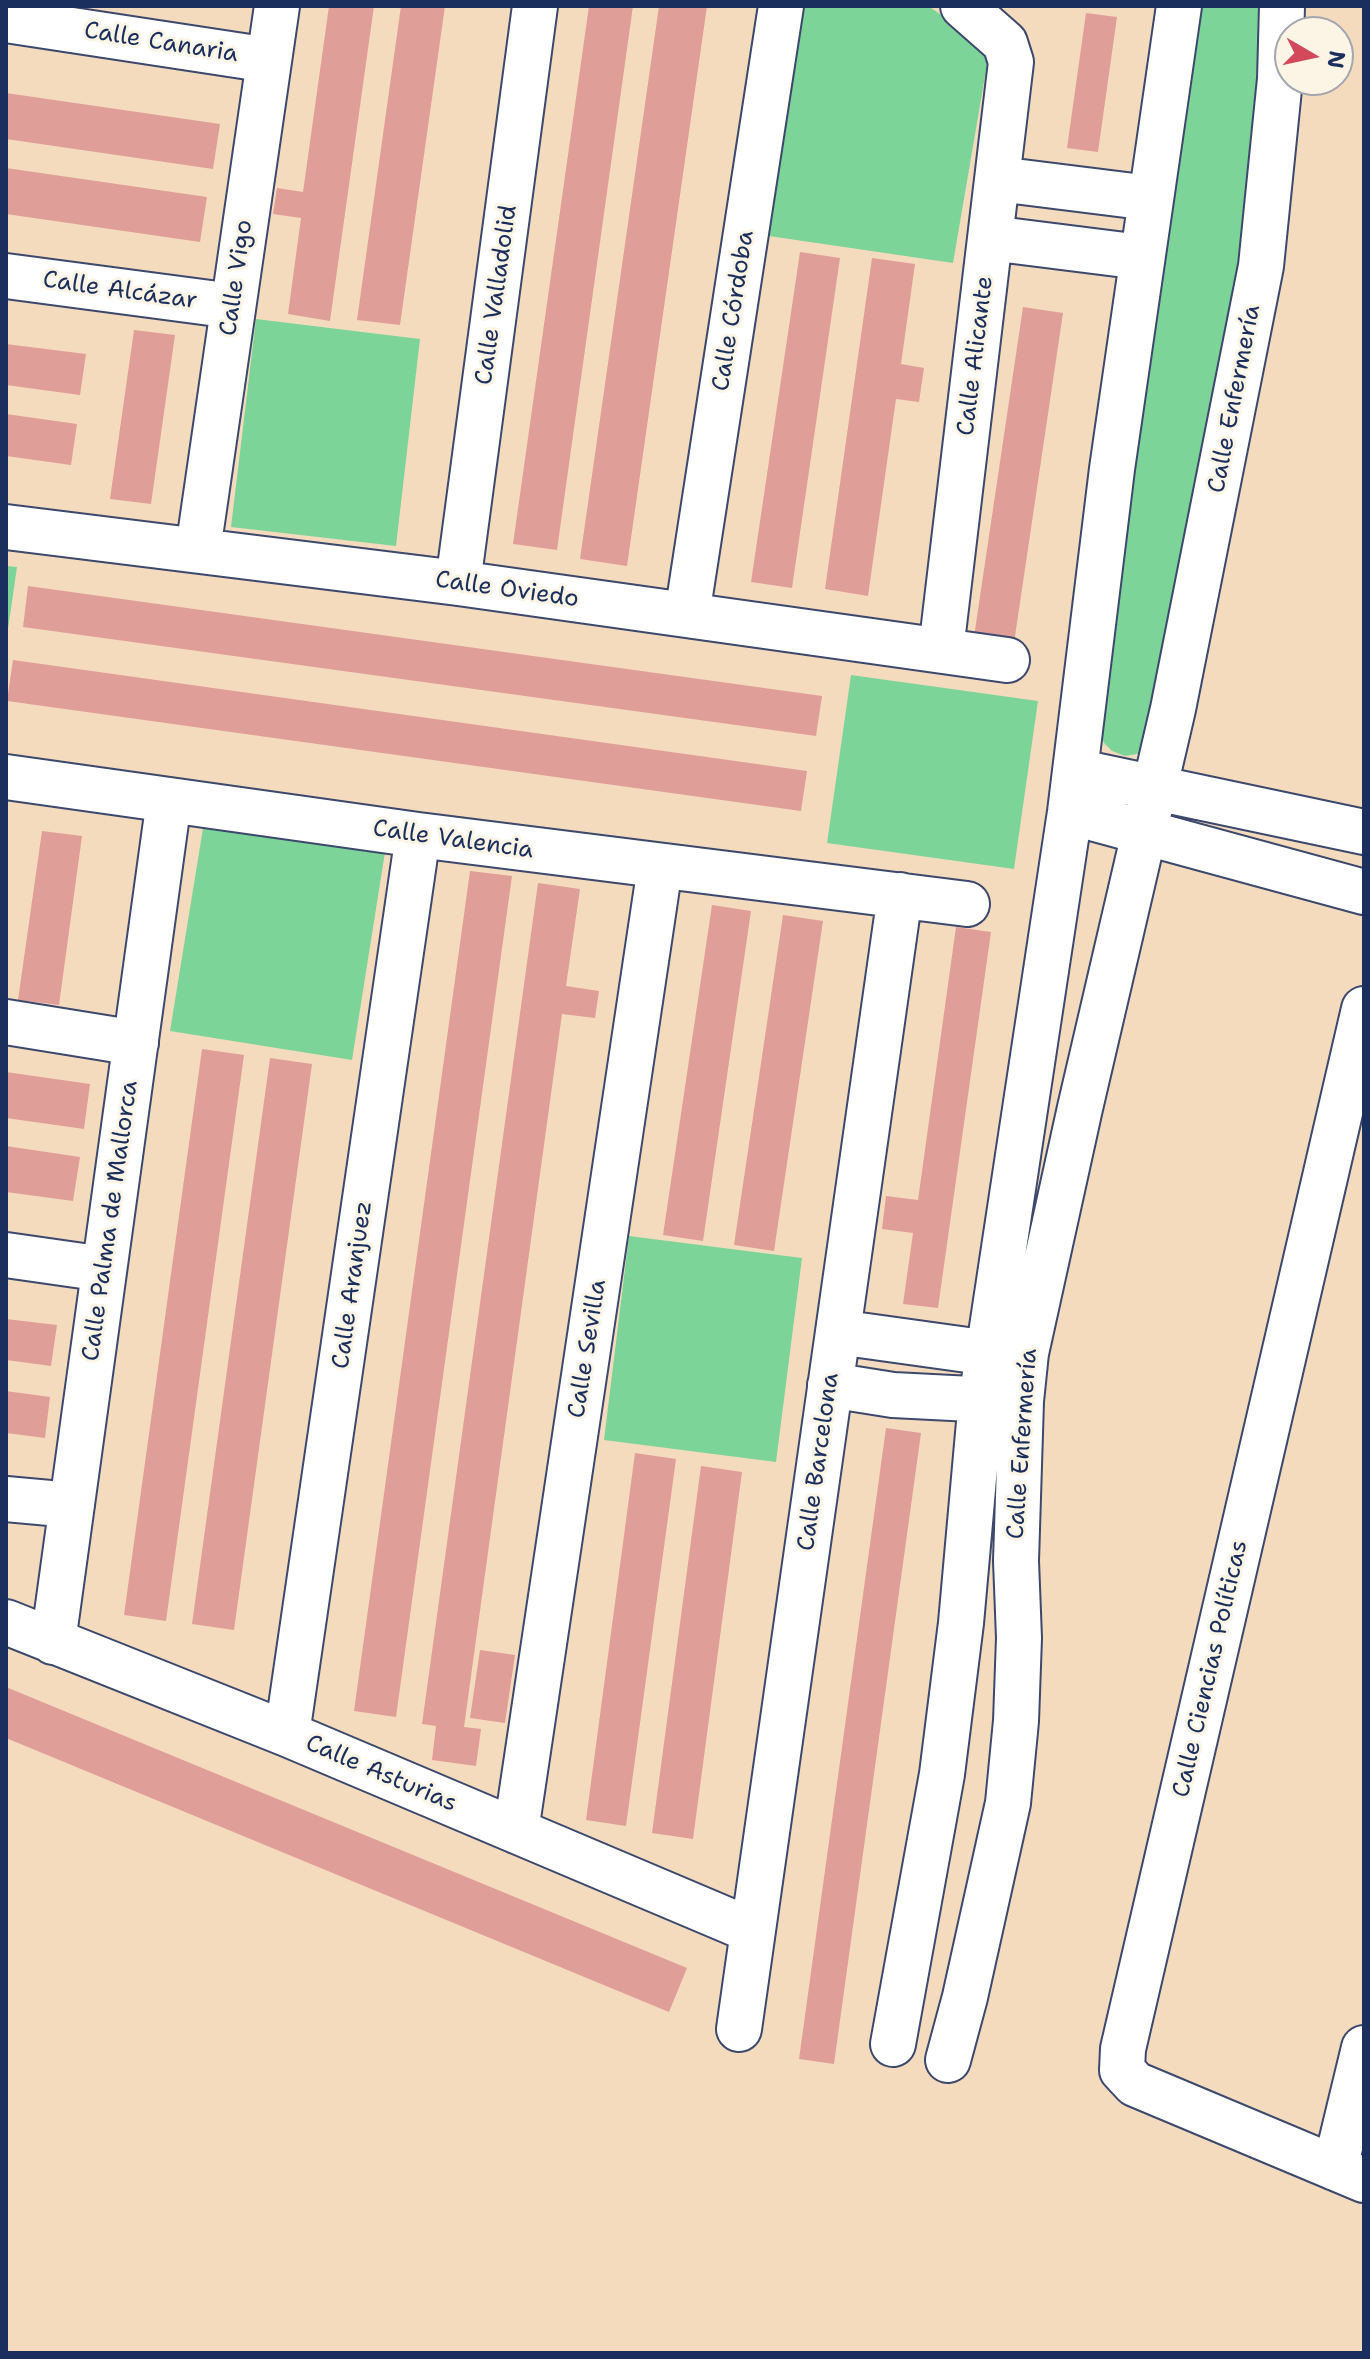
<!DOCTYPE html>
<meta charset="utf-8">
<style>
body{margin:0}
#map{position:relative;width:1370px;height:2359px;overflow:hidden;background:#f5dbbe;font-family:"Shantell Sans",sans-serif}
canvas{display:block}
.frame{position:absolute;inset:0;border:8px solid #1b2f5e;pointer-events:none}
.north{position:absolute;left:1274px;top:16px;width:80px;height:80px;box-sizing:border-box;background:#fcf5e5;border:2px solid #a2a6af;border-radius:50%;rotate:99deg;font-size:22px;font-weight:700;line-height:32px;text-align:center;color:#1b2f5e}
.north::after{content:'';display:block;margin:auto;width:28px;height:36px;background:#d1495b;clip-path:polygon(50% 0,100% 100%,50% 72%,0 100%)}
</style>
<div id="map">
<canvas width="1370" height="2359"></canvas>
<div class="frame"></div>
<div class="north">N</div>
</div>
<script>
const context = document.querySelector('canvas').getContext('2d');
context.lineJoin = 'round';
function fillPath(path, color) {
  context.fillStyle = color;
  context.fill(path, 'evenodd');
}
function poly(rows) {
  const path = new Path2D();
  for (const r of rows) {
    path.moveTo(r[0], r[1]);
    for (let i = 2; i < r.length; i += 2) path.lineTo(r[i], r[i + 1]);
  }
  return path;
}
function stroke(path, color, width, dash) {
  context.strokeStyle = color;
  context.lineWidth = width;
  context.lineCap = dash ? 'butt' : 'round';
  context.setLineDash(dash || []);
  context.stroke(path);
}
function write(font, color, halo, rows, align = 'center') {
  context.font = font + ' "Shantell Sans",sans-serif';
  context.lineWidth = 6;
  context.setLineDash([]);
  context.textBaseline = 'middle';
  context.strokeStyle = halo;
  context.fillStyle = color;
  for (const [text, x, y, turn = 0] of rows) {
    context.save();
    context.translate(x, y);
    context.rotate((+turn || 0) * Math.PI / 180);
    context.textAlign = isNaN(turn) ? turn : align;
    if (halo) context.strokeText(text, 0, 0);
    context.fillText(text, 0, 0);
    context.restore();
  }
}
const green = poly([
 [800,6,928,6,990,47,953,263,762,235],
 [1193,6,1266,6,1253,240,1147,748,1137,754,1125,756,1112,751,1104,743,1100,731,1166,236],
 [256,319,420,339,396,546,231,527],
 [6,566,17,567,6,643],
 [851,675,1038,701,1014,869,827,843],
 [205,816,386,846,352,1060,170,1031],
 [629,1236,802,1258,776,1462,604,1440]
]);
const building = poly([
 [329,6,374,6,330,321,288,314,301,218,273,214,277,188,303,192],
 [401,6,445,6,400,325,357,320],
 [589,6,633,6,557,550,513,544],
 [659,6,707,6,627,566,580,559],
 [1086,13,1117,17,1098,152,1067,148],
 [6,93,220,124,213,169,6,139],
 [6,168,207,197,200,242,6,214],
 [800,252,840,258,792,588,751,582],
 [872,258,915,264,901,364,924,368,919,402,896,399,868,596,825,589],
 [1023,307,1063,313,1014,643,974,637],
 [134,330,175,335,151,504,110,499],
 [6,344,86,354,80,395,6,385],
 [6,414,77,424,71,465,6,456],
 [28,586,822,696,816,736,23,627],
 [13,660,807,771,801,811,7,701],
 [42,831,82,836,59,1005,18,1000],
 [470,871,512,876,396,1717,354,1711],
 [538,883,580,889,566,986,599,991,595,1018,562,1014,464,1727,481,1729,476,1766,432,1760,436,1726,422,1724],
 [712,905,751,911,703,1241,663,1235],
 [783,915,823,921,774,1251,734,1245],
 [956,927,991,932,938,1308,903,1304,913,1233,882,1229,886,1196,918,1200],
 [202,1049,244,1055,166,1621,124,1615],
 [270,1058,312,1064,234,1630,192,1624],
 [6,1072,90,1084,84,1129,6,1118],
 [6,1146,80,1157,73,1201,6,1192],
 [6,1319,57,1325,51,1366,6,1360],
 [6,1391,50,1397,45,1438,6,1433],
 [886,1428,921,1433,834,2064,799,2059],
 [635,1453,676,1459,626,1826,586,1820],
 [701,1466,742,1472,693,1839,652,1833],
 [480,1650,515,1655,505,1723,470,1718],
 [6,1687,687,1968,669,2012,6,1738]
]);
const minor = poly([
 [6,20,269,60],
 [998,179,1150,198],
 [990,238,1141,257],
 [6,276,233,306],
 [6,527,458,583,1007,660],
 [198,550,277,6],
 [458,583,535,6],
 [687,615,781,6],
 [941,650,1011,62,1005,43,963,6],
 [1075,771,1364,832],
 [6,777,418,835,967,904],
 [1070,812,1364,892],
 [1364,1009,1123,2049,1122,2070,1135,2084,1364,2180],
 [6,1022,136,1043],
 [6,1255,104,1269],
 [838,1332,989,1353,1020,1353],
 [830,1385,893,1395,1011,1401],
 [6,1499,72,1505],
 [6,1622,287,1734,753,1931],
 [53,1642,169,800],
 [287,1734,418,835],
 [516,1831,660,867],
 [739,2029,900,895],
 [893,2044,942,1774,961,1623,981,1400,1070,812,1112,469,1179,6],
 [948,2060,965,1997,1008,1803,1016,1721,1019,1638,1016,1561,1021,1401,1026,1353,1080,1108,1173,709,1261,266,1280,79,1282,6],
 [1335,2168,1364,2048]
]);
const streetNames = [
 ["Calle Canaria",161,43,9],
 ["Calle Vigo",237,278,-82],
 ["Calle Alcázar",120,291,8],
 ["Calle Valladolid",497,295,-82],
 ["Calle Córdoba",734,311,-81],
 ["Calle Alicante",976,356,-83],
 ["Calle Enfermería",1235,399,-79],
 ["Calle Oviedo",507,590,8],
 ["Calle Valencia",453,840,8],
 ["Calle Palma de Mallorca",111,1221,-82],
 ["Calle Aranjuez",353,1285,-82],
 ["Calle Sevilla",588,1349,-81],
 ["Calle Enfermería",1023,1444,-86],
 ["Calle Barcelona",819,1462,-82],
 ["Calle Ciencias Políticas",1211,1669,-77],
 ["Calle Asturias",381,1774,23]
];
fillPath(green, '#7dd499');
fillPath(building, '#e09e99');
stroke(minor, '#3c496c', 48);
stroke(minor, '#fff', 44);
write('24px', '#1b2f5e', '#fcf5e5', streetNames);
</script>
